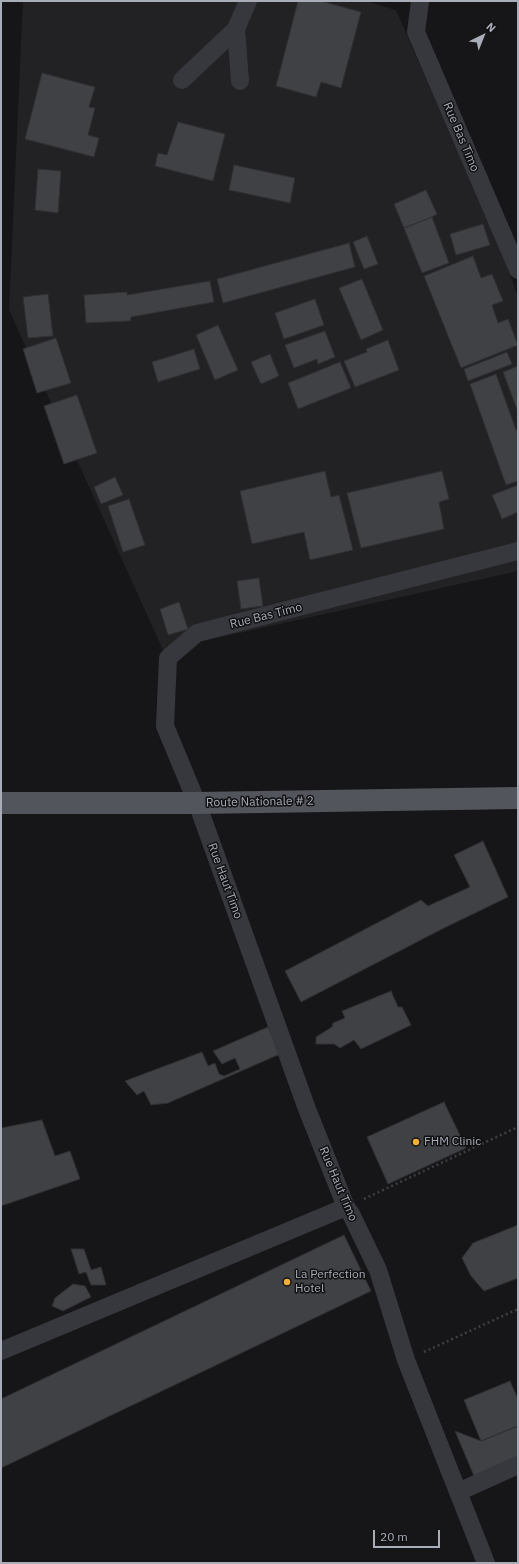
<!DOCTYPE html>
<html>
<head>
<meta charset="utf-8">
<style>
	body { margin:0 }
	#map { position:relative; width:519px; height:1564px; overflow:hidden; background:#161618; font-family:"IBM Plex Sans",sans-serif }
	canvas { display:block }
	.frame { position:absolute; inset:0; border:2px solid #a8adb8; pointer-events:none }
	.north { position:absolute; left:463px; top:16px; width:40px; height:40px; -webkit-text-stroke:3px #111113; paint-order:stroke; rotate:43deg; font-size:11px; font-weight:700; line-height:16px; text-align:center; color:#a8adb8 }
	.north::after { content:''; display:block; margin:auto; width:14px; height:18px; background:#a8adb8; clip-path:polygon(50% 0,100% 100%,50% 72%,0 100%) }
	.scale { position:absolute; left:373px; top:1530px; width:67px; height:18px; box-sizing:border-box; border:2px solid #a8adb8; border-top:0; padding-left:5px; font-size:12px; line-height:14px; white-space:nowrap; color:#a8adb8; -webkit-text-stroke:3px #111113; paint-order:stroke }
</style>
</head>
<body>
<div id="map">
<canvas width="519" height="1564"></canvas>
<div class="frame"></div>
<div class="north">N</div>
<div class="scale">20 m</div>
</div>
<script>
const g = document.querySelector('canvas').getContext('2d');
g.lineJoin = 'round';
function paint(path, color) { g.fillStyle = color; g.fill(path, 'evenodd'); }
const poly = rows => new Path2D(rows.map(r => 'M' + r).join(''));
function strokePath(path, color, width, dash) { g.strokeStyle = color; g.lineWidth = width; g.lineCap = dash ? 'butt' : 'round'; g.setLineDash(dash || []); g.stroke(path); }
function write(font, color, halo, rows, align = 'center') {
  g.font = font + ' "IBM Plex Sans",sans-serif'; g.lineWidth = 3; g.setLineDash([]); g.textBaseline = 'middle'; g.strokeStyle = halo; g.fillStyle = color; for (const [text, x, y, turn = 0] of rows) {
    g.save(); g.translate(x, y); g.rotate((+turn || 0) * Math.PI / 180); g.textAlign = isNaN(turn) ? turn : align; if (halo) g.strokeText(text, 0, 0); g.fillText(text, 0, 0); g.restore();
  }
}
const built = poly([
	[23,1,366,1,396,10,502,253,518,297,518,571,163,650,9,310]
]);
const building = poly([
	[298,1,321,1,361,12,341,88,321,82,316,97,276,86,298,1],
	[42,73,95,87,89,107,95,108,88,135,99,138,94,157,25,139,42,73],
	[178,122,225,134,213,181,155,166,158,153,167,155,178,122],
	[234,165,295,178,290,203,229,190,234,165],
	[38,169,61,171,58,213,35,210,38,169],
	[426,190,437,214,432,217,404,228,394,204,426,190],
	[432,217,449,263,422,273,404,228,432,217],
	[483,224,490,245,456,255,450,234,483,224],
	[367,236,378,264,364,269,353,242,367,236],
	[349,243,355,267,223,303,217,279,349,243],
	[473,256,481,278,492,274,503,301,492,305,498,323,508,319,518,345,461,368,424,276,473,256],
	[362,279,383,330,361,340,339,288,362,279],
	[210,281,214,302,131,317,130,321,86,323,84,295,127,292,127,295,210,281],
	[48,294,53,336,28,338,23,297,48,294],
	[315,299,324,325,284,339,275,313,315,299],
	[218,325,238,370,215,380,196,335,218,325],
	[325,331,335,357,318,364,317,359,294,368,285,345,325,331],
	[56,338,71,383,37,393,23,349,56,338],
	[388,340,399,370,355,387,344,361,367,352,366,349,388,340],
	[194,349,200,369,158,382,152,362,194,349],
	[507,352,512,364,468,381,464,369,507,352],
	[270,354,279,376,261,384,251,362,270,354],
	[340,362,351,388,298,409,288,383,340,362],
	[518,366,518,412,503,372,518,366],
	[496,374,516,430,518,429,518,481,506,485,470,384,496,374],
	[77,395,97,453,64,464,44,406,77,395],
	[325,471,331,497,339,495,353,550,310,560,304,532,252,544,240,491,325,471],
	[442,471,449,499,439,502,444,529,361,548,347,493,442,471],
	[115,477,123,495,101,504,94,487,115,477],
	[518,485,518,512,502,519,492,495,518,485],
	[129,499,145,545,123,552,108,506,129,499],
	[259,578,263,606,241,609,237,581,259,578],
	[179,602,188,629,168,635,160,609,179,602],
	[483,841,508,897,442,929,301,1002,285,971,421,900,428,906,470,887,454,855,483,841],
	[391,991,398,1007,402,1007,411,1025,361,1049,354,1040,340,1048,334,1044,316,1044,316,1037,332,1027,333,1023,345,1018,342,1011,391,991],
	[268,1027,280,1054,168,1103,151,1105,144,1091,137,1095,125,1081,202,1052,208,1066,215,1063,219,1074,224,1076,240,1069,235,1058,222,1064,213,1051,268,1027],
	[444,1102,466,1148,388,1184,367,1137,444,1102],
	[42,1120,55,1156,70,1151,80,1179,1,1206,1,1128,42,1120],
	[518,1225,518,1278,484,1291,471,1276,462,1258,473,1243,518,1225],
	[344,1235,371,1291,1,1468,1,1399,344,1235],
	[71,1249,84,1249,91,1270,101,1267,106,1285,91,1285,86,1272,79,1274,71,1249],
	[73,1284,85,1286,91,1297,63,1311,52,1306,55,1298,73,1284],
	[510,1381,518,1399,518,1426,481,1441,464,1400,510,1381],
	[518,1426,518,1459,474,1476,455,1431,481,1441,518,1426]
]);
const path = poly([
	[364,1199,518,1127],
	[424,1352,518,1309]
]);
const street = poly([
	[420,1,416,32,518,270],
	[236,29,240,81],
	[182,80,236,29,248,1],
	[1,1351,346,1207],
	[458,1492,518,1465],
	[486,1563,406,1360,378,1270,351,1214,346,1207,307,1109,197,803,165,726,168,658,197,633,518,551]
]);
const primary = poly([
	[1,803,197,803,518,798]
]);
const markers = [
	[416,1142,4,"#f2b134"],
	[287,1282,4,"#f2b134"]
];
const streetNames = [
	["Rue Bas Timo",461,137,67],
	["Rue Bas Timo",266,616,-14],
	["Route Nationale # 2",260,802,-1],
	["Rue Haut Timo",225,881,70],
	["Rue Haut Timo",338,1184,67]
];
const poiNames = [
	["FHM Clinic",424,1142],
	["La Perfection",295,1275],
	["Hotel",295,1289]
];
paint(built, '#222225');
paint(building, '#404145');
strokePath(building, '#303034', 1);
strokePath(path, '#3d3f44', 2.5, [2, 3]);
strokePath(street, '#37383d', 18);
strokePath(primary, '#53555c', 22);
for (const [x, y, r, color] of markers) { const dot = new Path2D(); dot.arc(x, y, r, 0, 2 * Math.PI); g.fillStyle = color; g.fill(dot); strokePath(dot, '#111113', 1.5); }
write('12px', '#a8adb8', '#111113', streetNames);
write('12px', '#a8adb8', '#111113', poiNames, 'left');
</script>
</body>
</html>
